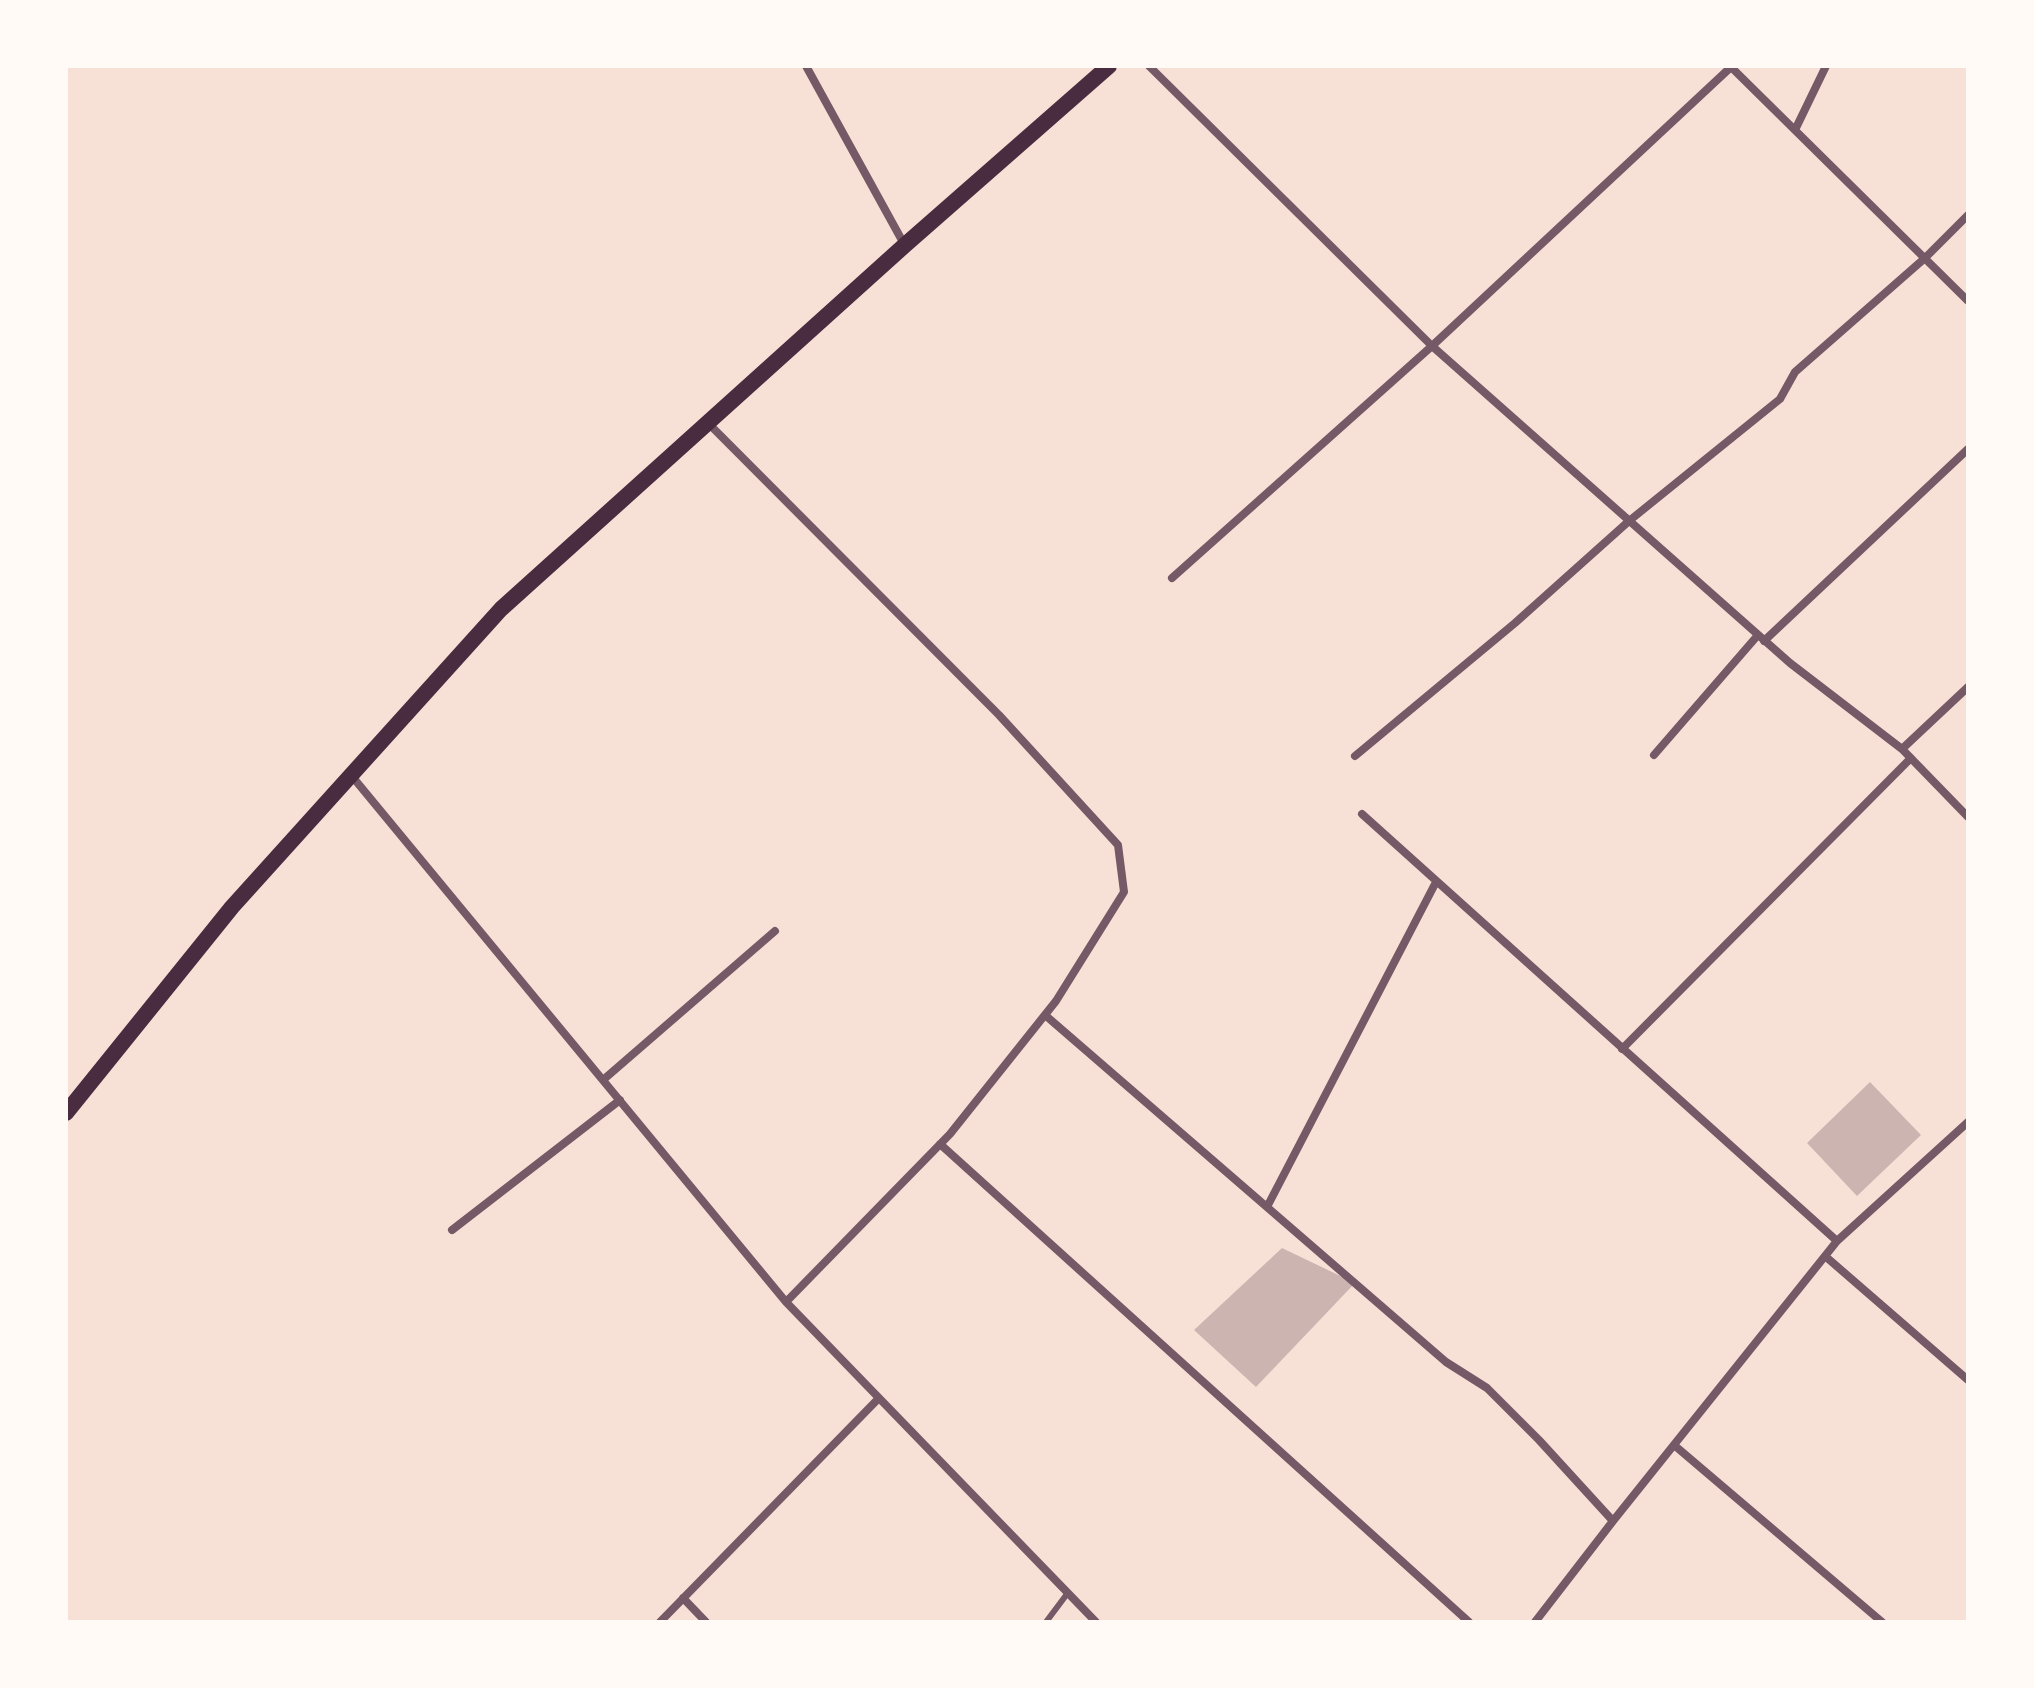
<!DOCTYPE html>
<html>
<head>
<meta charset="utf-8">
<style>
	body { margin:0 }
	#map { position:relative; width:2034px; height:1688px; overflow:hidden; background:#f7e1d7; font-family:Cabin,sans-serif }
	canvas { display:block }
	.frame { position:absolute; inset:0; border:68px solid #fffaf5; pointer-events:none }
</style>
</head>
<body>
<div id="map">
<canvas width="2034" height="1688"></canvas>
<div class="frame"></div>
</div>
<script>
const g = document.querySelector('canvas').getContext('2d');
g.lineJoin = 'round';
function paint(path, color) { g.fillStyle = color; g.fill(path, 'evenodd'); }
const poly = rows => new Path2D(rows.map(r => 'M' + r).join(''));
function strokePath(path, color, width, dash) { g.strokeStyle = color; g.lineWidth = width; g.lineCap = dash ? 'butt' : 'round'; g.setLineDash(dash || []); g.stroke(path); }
const building = poly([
	[1870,1082,1921,1135,1857,1196,1807,1143],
	[1282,1248,1355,1283,1256,1387,1194,1330]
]);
const service = poly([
	[1046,1622,1067,1594]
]);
const minor = poly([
	[806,66,904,244],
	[1149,66,1432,346,1790,663,1902,749,1968,817],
	[1730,66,1968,301],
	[1795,130,1826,66],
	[1172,578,1432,346,1731,67],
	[1764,641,1968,449],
	[1902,749,1968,687],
	[1654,755,1758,635],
	[1355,756,1515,623,1629,521,1780,399,1795,372,1925,258,1968,215],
	[351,775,786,1302,950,1134,1056,1001,1124,892,1118,845,999,715,708,423],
	[1362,814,1837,1241],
	[1045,1015,1446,1362,1487,1388,1539,1440,1613,1521,1837,1241,1968,1122],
	[1622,1049,1911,758],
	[603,1080,775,931],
	[940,1144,1469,1622],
	[1267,1207,1436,882],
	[452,1230,620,1100],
	[1825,1256,1968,1380],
	[786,1302,1096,1622],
	[1674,1445,1882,1622],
	[683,1598,706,1622],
	[660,1622,879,1398],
	[1535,1622,1613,1521]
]);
const secondary = poly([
	[66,1113,232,907,501,609,905,245,1109,66]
]);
paint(building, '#ccb4b1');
strokePath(service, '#755966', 6);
strokePath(minor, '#755966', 8);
strokePath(secondary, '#4a2c40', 16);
</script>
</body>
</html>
